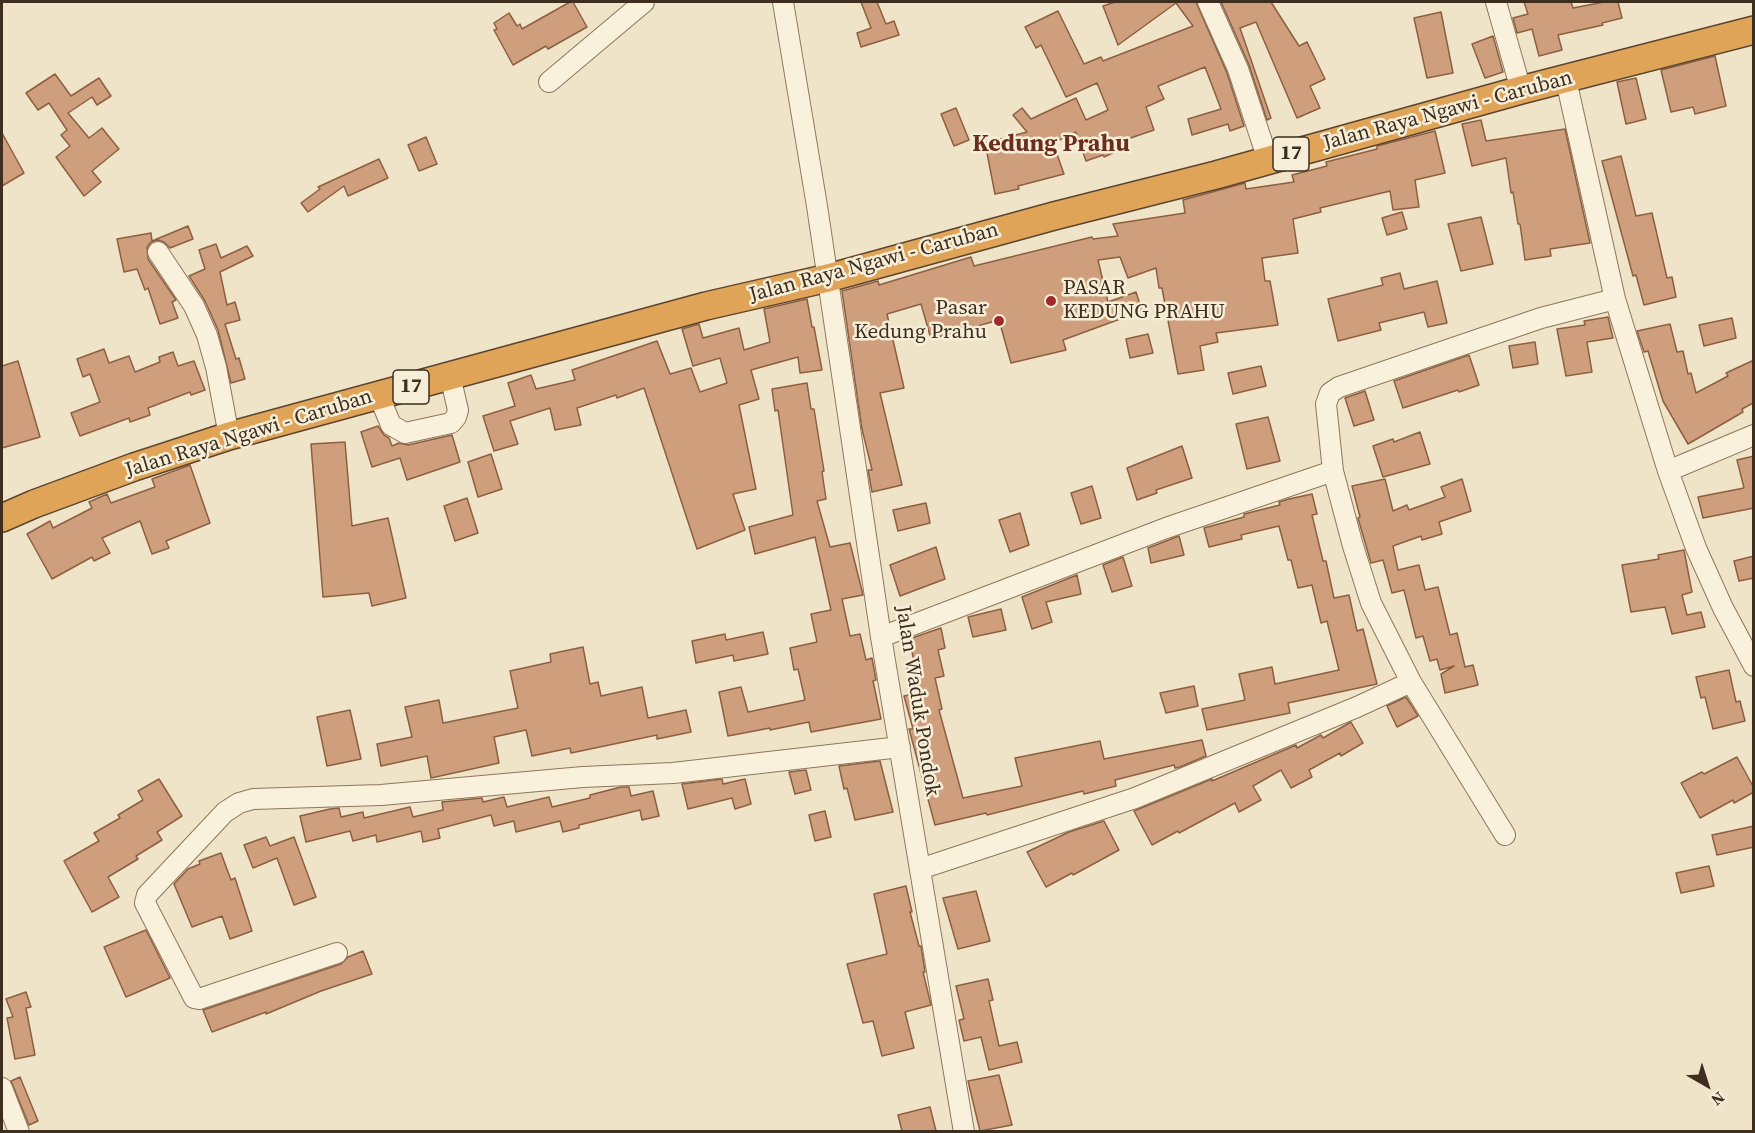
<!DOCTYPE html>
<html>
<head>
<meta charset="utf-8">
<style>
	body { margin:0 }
	#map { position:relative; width:1755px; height:1133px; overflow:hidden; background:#f0e4c8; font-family:"Source Serif 4",serif }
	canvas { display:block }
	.frame { position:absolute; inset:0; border:3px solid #3d2e20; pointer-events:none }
	.north { position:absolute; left:1677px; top:1055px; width:60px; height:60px; -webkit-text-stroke:4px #f7eed8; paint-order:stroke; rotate:141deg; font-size:16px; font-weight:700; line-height:24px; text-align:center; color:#3d2e20 }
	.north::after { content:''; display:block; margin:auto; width:21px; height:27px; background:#3d2e20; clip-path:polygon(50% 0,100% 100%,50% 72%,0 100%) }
</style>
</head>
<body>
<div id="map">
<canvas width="1755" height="1133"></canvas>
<div class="frame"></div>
<div class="north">N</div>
</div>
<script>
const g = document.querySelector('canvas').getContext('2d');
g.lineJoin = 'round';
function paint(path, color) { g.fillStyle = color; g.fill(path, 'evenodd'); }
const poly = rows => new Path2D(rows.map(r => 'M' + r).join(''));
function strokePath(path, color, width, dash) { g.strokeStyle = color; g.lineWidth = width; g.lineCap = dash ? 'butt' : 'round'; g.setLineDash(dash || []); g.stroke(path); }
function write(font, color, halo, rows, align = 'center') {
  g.font = font + ' "Source Serif 4",serif'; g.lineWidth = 5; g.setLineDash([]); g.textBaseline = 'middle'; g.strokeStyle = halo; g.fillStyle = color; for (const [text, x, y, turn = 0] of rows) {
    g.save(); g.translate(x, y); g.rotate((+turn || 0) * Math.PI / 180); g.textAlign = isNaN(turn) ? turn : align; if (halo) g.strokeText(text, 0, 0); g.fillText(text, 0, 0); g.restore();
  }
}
const building = poly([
	[570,2,573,2,587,27,548,49,546,46,513,65,494,30,497,29,494,23,509,13,517,26,520,24,522,29,570,2],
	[861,2,877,2,886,24,894,21,899,35,861,47,857,33,871,28,861,2],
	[1115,2,1196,2,1227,73,1244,126,1230,131,1228,124,1192,135,1188,119,1221,109,1205,67,1158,86,1164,99,1146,107,1154,130,1113,144,1117,151,1104,157,1103,155,1086,161,1076,132,1053,143,1064,174,1018,186,1019,189,995,194,985,143,1027,132,1013,115,1022,108,1031,119,1076,98,1086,120,1108,110,1097,83,1066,97,1041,45,1036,48,1025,27,1058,11,1084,64,1101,57,1103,61,1193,26,1176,3,1118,45,1103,6,1115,2],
	[1221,2,1271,2,1299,46,1307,42,1325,79,1310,86,1320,108,1297,118,1256,22,1240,28,1271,118,1267,120,1249,65,1221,2],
	[1524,2,1571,2,1573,8,1604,2,1618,2,1622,18,1602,23,1603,25,1558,35,1562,50,1539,56,1532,29,1517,33,1513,18,1528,14,1524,2],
	[1441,12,1453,73,1427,78,1414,18,1441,12],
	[1493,36,1503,72,1485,78,1472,44,1493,36],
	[1715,56,1726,106,1695,114,1693,107,1671,112,1661,70,1715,56],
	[55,74,71,96,99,78,111,96,97,105,92,97,68,113,89,138,102,128,119,149,92,171,101,182,84,196,56,157,70,146,61,135,67,130,49,103,38,110,26,93,55,74],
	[1636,78,1646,119,1626,124,1617,82,1636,78],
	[956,108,969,140,954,146,941,114,956,108],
	[1481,120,1486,141,1565,129,1590,243,1550,249,1551,256,1525,260,1520,224,1518,224,1513,192,1511,193,1506,158,1472,166,1462,124,1481,120],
	[1435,131,1445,173,1415,180,1419,207,1393,210,1390,191,1320,208,1321,212,1293,219,1298,253,1262,258,1265,281,1270,281,1278,325,1216,333,1218,342,1200,346,1204,370,1178,374,1162,288,1159,288,1156,268,1128,278,1120,257,1098,260,1108,302,1136,292,1142,311,1063,340,1066,350,1011,363,999,320,931,339,921,304,887,314,904,388,880,393,902,485,872,492,868,470,872,470,862,429,842,291,878,281,879,285,971,257,974,266,1092,237,1093,239,1118,236,1113,224,1185,213,1183,200,1245,183,1246,189,1294,182,1292,175,1327,166,1326,162,1377,149,1377,146,1435,131],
	[2,133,24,173,2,186,2,133],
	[426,137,437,164,419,171,408,145,426,137],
	[1621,156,1636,216,1652,213,1667,278,1672,277,1676,297,1644,305,1636,275,1633,276,1602,161,1621,156],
	[379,159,388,178,348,196,344,186,308,212,301,203,320,189,318,187,379,159],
	[1402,212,1407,229,1387,235,1382,218,1402,212],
	[1481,217,1493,264,1461,271,1448,224,1481,217],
	[188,226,193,239,170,248,164,242,158,240,151,242,147,247,148,259,176,300,172,302,178,318,160,324,148,288,145,290,137,269,124,272,117,239,151,233,152,241,188,226],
	[216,244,221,258,247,246,253,256,220,272,227,305,235,302,240,320,225,324,236,359,239,358,245,379,231,383,218,330,205,301,189,276,205,269,199,250,216,244],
	[1400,273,1404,289,1437,281,1447,323,1428,327,1424,312,1379,323,1381,330,1338,341,1328,299,1383,285,1381,278,1400,273],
	[807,299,812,327,814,327,822,370,800,373,798,357,751,370,759,399,739,405,756,489,733,494,745,530,697,549,644,388,617,398,616,395,577,408,581,425,555,430,550,408,510,421,518,444,494,451,483,416,515,406,508,383,531,375,536,389,575,380,572,370,657,341,670,374,691,368,700,392,727,383,720,358,693,366,682,329,699,324,703,338,739,328,744,350,770,342,764,309,807,299],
	[1608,317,1613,338,1587,342,1592,372,1566,376,1557,329,1585,325,1584,321,1608,317],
	[1732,318,1736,338,1704,346,1699,325,1732,318],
	[1670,324,1677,352,1683,351,1688,374,1691,373,1696,393,1728,376,1726,373,1754,360,1753,403,1742,409,1743,412,1688,444,1663,401,1648,351,1644,352,1637,331,1670,324],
	[1148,334,1153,353,1130,358,1126,339,1148,334],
	[1535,342,1538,364,1513,368,1509,346,1535,342],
	[104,349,109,363,129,356,135,372,160,362,159,357,173,352,178,366,194,361,205,390,191,395,190,392,148,408,150,415,130,422,129,418,80,436,71,413,100,402,90,374,83,377,77,359,104,349],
	[1469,355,1479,385,1459,392,1458,390,1403,408,1394,381,1469,355],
	[18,361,40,437,2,448,2,366,18,361],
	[1261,366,1266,386,1233,394,1228,373,1261,366],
	[807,383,811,409,814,409,824,471,822,472,826,499,817,501,830,547,850,543,863,595,842,599,850,636,860,634,866,660,872,658,876,680,873,681,881,719,811,732,809,722,770,730,770,728,728,736,719,692,741,687,748,712,805,700,798,669,794,670,790,648,817,642,811,614,831,610,815,537,755,554,749,527,793,515,778,410,775,411,772,389,807,383],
	[1365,391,1374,420,1354,426,1345,398,1365,391],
	[1268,417,1280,461,1247,469,1236,424,1268,417],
	[378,426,384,435,389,438,392,446,399,443,408,445,452,435,460,462,407,480,400,458,372,467,361,432,378,426],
	[1420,432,1430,464,1383,477,1373,446,1393,439,1394,442,1420,432],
	[345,442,352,526,388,518,406,598,372,606,369,593,323,597,311,444,345,442],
	[1182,446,1192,478,1156,490,1157,493,1137,500,1127,468,1182,446],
	[491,454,502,489,478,497,468,462,491,454],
	[1754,456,1754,508,1703,518,1698,497,1744,488,1737,460,1754,456],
	[190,465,210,523,166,541,169,548,152,554,140,521,102,538,110,553,94,561,92,557,52,579,27,534,50,521,53,528,92,508,89,502,107,494,111,503,155,487,152,479,190,465],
	[1385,479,1393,511,1407,505,1409,510,1445,497,1441,487,1462,479,1471,511,1439,522,1442,534,1422,540,1421,536,1393,546,1398,570,1419,565,1425,590,1438,587,1450,635,1457,633,1465,667,1473,665,1478,685,1445,693,1441,674,1454,666,1440,670,1437,659,1430,661,1423,636,1416,638,1404,590,1392,593,1383,560,1371,563,1358,518,1360,517,1352,486,1385,479],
	[1092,486,1101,518,1081,524,1071,493,1092,486],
	[1312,494,1317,514,1312,515,1323,561,1326,561,1334,598,1349,595,1357,631,1363,629,1377,684,1288,703,1290,713,1207,730,1202,709,1245,700,1239,674,1272,667,1275,684,1339,670,1327,621,1321,623,1312,585,1298,588,1291,560,1288,560,1279,526,1241,535,1242,539,1209,547,1204,528,1244,517,1244,514,1280,505,1279,502,1289,499,1312,494],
	[467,498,478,533,455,541,444,506,467,498],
	[926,503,930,523,898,531,893,510,926,503],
	[1020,513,1029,545,1010,552,999,520,1020,513],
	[1179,536,1184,555,1151,563,1148,548,1179,536],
	[936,547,945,579,900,596,890,565,936,547],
	[1684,550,1692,592,1682,595,1687,615,1701,612,1705,627,1672,634,1665,607,1631,612,1622,565,1659,559,1658,555,1684,550],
	[1754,556,1754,578,1739,581,1734,561,1754,556],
	[1123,557,1132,586,1112,592,1103,565,1123,557],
	[1077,575,1081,594,1046,602,1052,622,1032,629,1022,597,1077,575],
	[1001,609,1006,630,973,637,968,617,1001,609],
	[941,628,945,648,938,650,944,676,935,678,942,709,939,710,963,798,1022,786,1015,758,1100,741,1104,759,1202,740,1206,756,1180,767,1175,768,1174,765,1115,780,1116,786,1084,794,1083,791,987,815,986,813,935,825,909,729,913,729,904,696,914,694,906,663,914,661,909,639,941,628],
	[763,632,768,654,734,661,733,655,696,663,692,641,725,634,726,640,763,632],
	[583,647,590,684,598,682,601,696,642,687,648,718,686,710,691,732,657,739,657,735,571,753,570,748,532,756,526,730,494,737,499,763,431,778,427,756,381,766,377,744,412,737,405,707,439,700,443,723,518,708,510,671,551,662,550,654,583,647],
	[1729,670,1736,702,1740,701,1745,721,1713,729,1705,697,1701,698,1696,677,1729,670],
	[1194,686,1198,706,1166,713,1160,693,1194,686],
	[1406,697,1418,716,1397,727,1387,706,1406,697],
	[350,710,361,759,327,766,317,717,350,710],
	[1351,722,1363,743,1341,756,1340,753,1309,770,1312,777,1291,788,1281,770,1253,786,1261,800,1239,812,1235,803,1179,833,1178,831,1152,845,1134,811,1212,779,1212,781,1296,745,1297,748,1321,735,1323,738,1351,722],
	[1737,757,1754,788,1754,792,1734,803,1733,800,1700,818,1681,783,1702,772,1704,774,1737,757],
	[880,761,893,812,855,820,847,788,844,789,839,766,880,761],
	[806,770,811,790,795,794,789,772,806,770],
	[159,779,182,816,157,832,162,840,136,856,138,859,108,877,119,897,92,912,64,861,99,841,94,833,120,818,118,815,143,800,138,791,159,779],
	[722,779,723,784,745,779,751,804,735,809,732,798,688,809,682,784,722,779],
	[621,787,629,787,631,796,653,791,659,816,642,820,640,810,579,825,579,828,563,832,560,821,516,832,514,821,494,826,491,815,438,829,440,838,423,842,421,831,377,842,376,835,353,841,350,831,306,842,300,816,330,809,339,808,341,817,363,812,364,818,410,807,413,817,443,810,442,802,482,798,483,802,504,797,507,807,549,797,552,807,590,798,590,795,621,787],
	[825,811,831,837,815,841,809,815,825,811],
	[1104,821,1119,850,1073,875,1072,873,1046,887,1027,852,1069,832,1104,821],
	[1754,826,1754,847,1717,855,1712,835,1754,826],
	[266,837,270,846,294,837,316,897,294,905,277,858,253,868,244,845,266,837],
	[221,853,231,880,235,878,252,931,230,939,222,916,192,927,174,884,188,869,200,864,199,861,221,853],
	[1709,866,1714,886,1681,893,1676,873,1709,866],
	[906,886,912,912,910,912,919,946,921,946,925,972,923,972,931,1005,905,1012,914,1048,882,1056,873,1021,863,1023,847,964,887,954,874,894,906,886],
	[976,891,990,941,958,949,943,898,976,891],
	[146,930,170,978,126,997,104,947,146,930],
	[363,951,372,974,321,991,266,1014,266,1012,212,1032,203,1010,341,964,348,957,363,951],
	[988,979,993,1000,989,1001,999,1046,1017,1042,1022,1062,989,1070,981,1037,964,1041,959,1020,964,1019,956,986,988,979],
	[26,992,31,1007,26,1008,35,1055,15,1059,7,1018,13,1017,6,999,26,992],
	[999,1075,1012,1125,980,1131,968,1081,999,1075],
	[20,1077,38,1121,29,1125,11,1081,20,1077],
	[930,1107,936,1131,902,1131,898,1115,930,1107]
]);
const minor = poly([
	[783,2,817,206,881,637,964,1132],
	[1208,2,1238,69,1268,160],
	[1496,2,1521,90],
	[1566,80,1615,299,1668,471,1696,548,1723,608,1754,666],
	[549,82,644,2],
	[158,252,194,306,207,335,216,367,229,436],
	[379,396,391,425,405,433,451,423,456,417,458,410,450,376],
	[1668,471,1754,435],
	[881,637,1166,528,1333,471],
	[1505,835,1411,682,1371,603,1353,546,1333,471,1326,404,1330,393,1339,387,1541,318,1615,299],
	[920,869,1135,798,1357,707,1411,682],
	[337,953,199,999,194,998,145,903,147,895,225,812,239,803,253,799,381,795,583,777,673,773,900,747],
	[2,1088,19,1132]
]);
const highway = poly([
	[2,518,34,504,134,467,229,436,706,306,828,278,1054,216,1216,175,1521,90,1754,30]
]);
const markers = [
	[1051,301,6,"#9e2a2b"],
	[999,321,6,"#9e2a2b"]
];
const shields = [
	[1291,154,36],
	[411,387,36]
];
const shieldNames = [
	["17",1291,154],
	["17",411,387]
];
const streetNames = [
	["Jalan Raya Ngawi - Caruban",1448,111,-15],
	["Jalan Raya Ngawi - Caruban",874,263,-15],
	["Jalan Raya Ngawi - Caruban",249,434,-17],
	["Jalan Waduk Pondok",917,701,81]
];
const poiNames = [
	["PASAR",1063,289],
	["KEDUNG PRAHU",1063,313],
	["Pasar",987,309,"right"],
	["Kedung Prahu",987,333,"right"]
];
const quarterNames = [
	["Kedung Prahu",1051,145]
];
paint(building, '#cf9f7d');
strokePath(building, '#8d5f41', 1.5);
strokePath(minor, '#8d765c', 22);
strokePath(highway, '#5b4430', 30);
strokePath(minor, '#faf1dc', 20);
strokePath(highway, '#e0a458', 27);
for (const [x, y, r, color] of markers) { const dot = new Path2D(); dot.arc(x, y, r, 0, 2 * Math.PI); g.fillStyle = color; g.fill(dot); strokePath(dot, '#f7eed8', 2); }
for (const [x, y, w] of shields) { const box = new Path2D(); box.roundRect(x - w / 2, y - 17, w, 34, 4.5); g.fillStyle = '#f7eed8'; g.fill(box); strokePath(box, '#3d2e20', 1.5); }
write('bold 20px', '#3d2e20', null, shieldNames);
write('21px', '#3d2e20', '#f7eed8', streetNames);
write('21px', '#3d2e20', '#f7eed8', poiNames, 'left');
write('bold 24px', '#6b2e1e', '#f7eed8', quarterNames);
</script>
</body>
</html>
